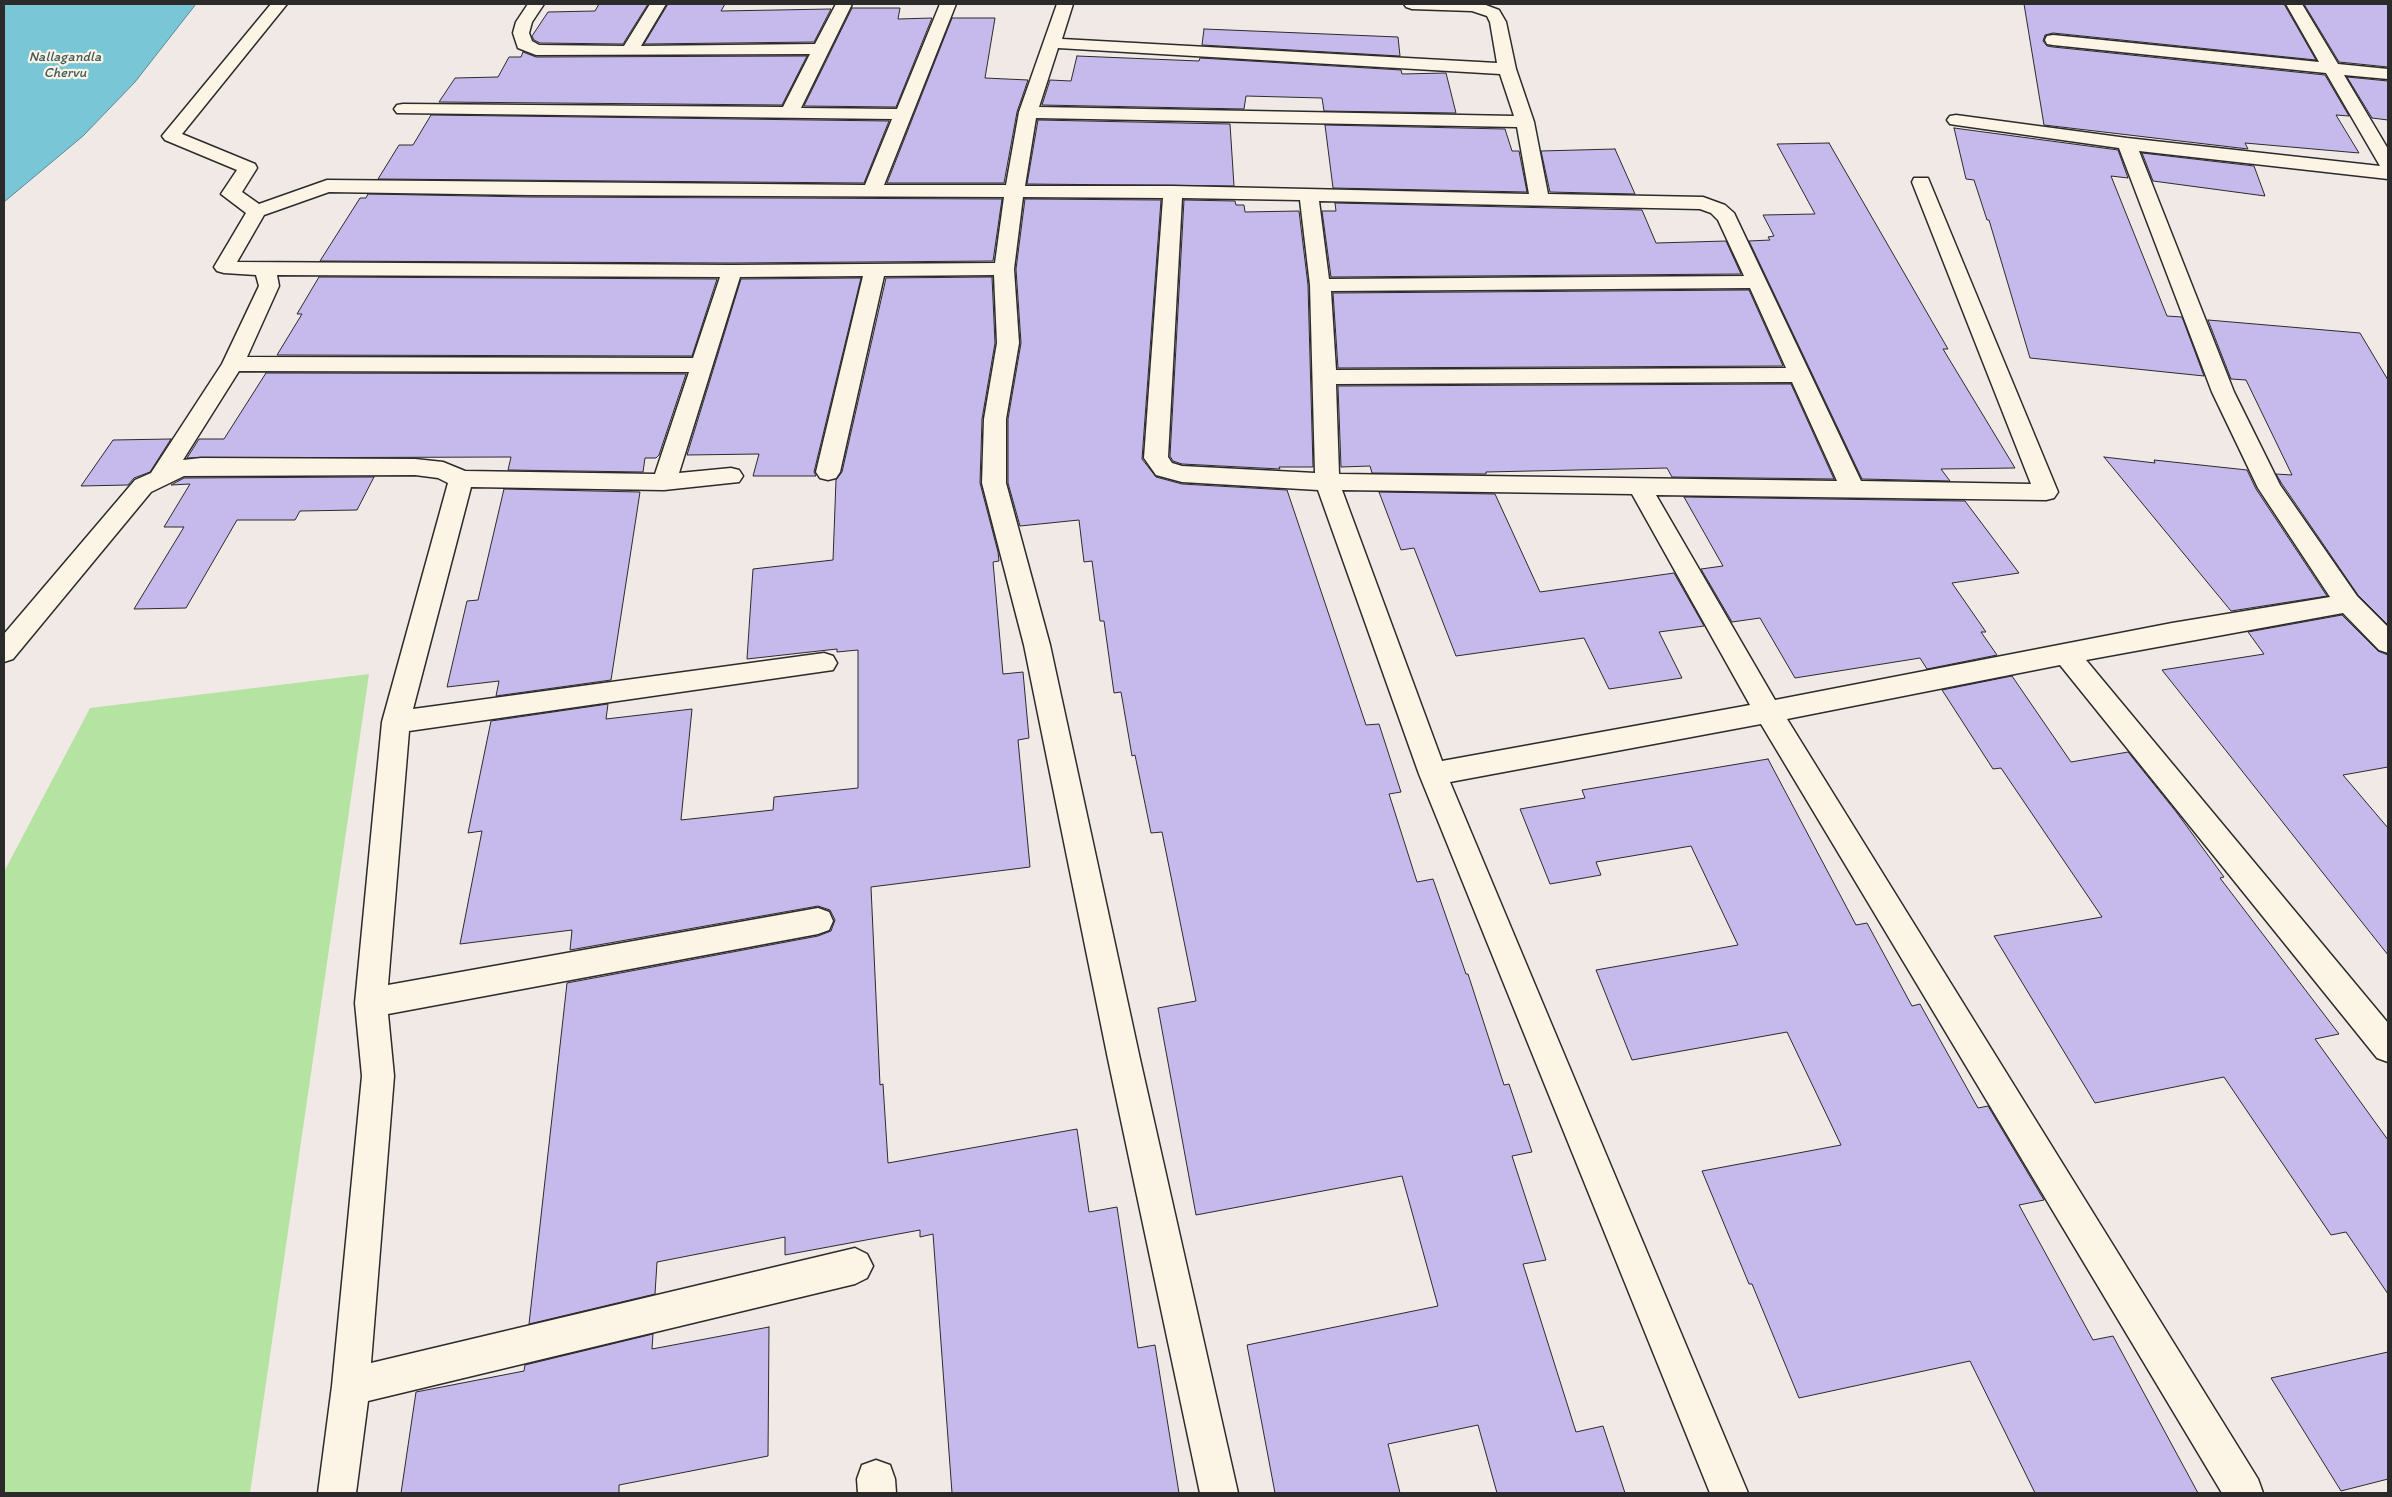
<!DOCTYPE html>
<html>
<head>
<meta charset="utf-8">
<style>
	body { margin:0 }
	#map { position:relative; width:2392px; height:1497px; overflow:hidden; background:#f1e9e6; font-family:Itim,sans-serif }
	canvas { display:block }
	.frame { position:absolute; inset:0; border:5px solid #2b2b2b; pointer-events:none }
</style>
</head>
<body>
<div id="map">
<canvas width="2392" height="1497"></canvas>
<div class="frame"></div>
</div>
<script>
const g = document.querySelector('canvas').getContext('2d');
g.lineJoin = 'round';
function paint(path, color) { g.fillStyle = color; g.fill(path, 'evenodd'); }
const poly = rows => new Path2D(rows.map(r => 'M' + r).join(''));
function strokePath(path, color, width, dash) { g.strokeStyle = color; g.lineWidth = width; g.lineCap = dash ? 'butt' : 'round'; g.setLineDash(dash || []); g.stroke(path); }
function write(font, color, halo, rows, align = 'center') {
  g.font = font + ' Itim,sans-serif'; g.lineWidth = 4.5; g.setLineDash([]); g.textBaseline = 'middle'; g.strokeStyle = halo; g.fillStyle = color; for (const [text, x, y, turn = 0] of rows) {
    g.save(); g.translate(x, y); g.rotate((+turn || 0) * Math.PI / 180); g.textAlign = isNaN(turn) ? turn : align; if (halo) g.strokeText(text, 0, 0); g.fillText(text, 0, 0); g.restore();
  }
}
const green = poly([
	[369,674,250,1493,4,1493,4,872,90,708]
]);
const water = poly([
	[4,4,196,4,135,82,83,136,4,202,4,4]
]);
const building = poly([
	[599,4,648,4,623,44,540,43,534,40,532,36,548,12,595,11,599,4],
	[668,4,725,4,721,11,831,9,814,42,644,44,668,4],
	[2024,4,2284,4,2316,60,2053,33,2045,35,2043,41,2047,46,2053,47,2325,75,2349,116,2336,115,2359,153,2245,143,2248,149,2044,125,2024,4],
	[2304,4,2388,4,2388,67,2339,62,2304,4],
	[852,8,900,8,898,19,932,18,896,107,804,106,852,8],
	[952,18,995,18,985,78,1028,80,1017,112,1004,183,887,183,952,18],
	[1204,29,1398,37,1400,56,1202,45,1204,29],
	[523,52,536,57,807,56,782,105,439,102,455,78,498,77,509,57,521,57,523,52],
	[1077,56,1199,61,1200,58,1401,70,1402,74,1446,73,1456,113,1324,111,1322,98,1246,96,1244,109,1042,105,1050,80,1071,81,1077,56],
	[2347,77,2388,81,2388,120,2372,118,2347,77],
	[431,115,889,121,864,183,378,179,399,145,413,145,431,115],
	[1038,120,1230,124,1234,186,1027,184,1038,120],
	[1325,125,1505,129,1512,151,1519,151,1527,192,1333,188,1325,125],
	[1954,128,2118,150,2128,178,2111,176,2167,316,2182,317,2204,376,2030,358,1989,220,1987,220,1974,180,1966,179,1954,128],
	[1829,143,1948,349,1943,349,2015,468,1941,469,1950,481,1862,479,1749,241,1770,240,1768,237,1774,236,1763,215,1815,214,1777,144,1829,143],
	[1615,149,1635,194,1550,192,1541,151,1615,149],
	[2142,153,2254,166,2265,196,2153,181,2142,153],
	[368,194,529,197,1002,199,993,261,732,263,320,261,360,198,366,198,368,194],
	[1025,199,1161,200,1142,459,1156,477,1182,484,1287,490,1366,725,1379,724,1401,792,1389,794,1417,882,1433,879,1466,974,1468,974,1504,1085,1509,1084,1532,1152,1512,1156,1546,1260,1523,1264,1576,1432,1603,1426,1625,1493,1497,1493,1478,1425,1388,1444,1400,1493,1275,1493,1247,1345,1438,1306,1402,1176,1196,1215,1158,1008,1196,1001,1162,832,1151,833,1135,755,1132,756,1121,692,1114,693,1104,621,1100,621,1092,561,1084,562,1079,520,1020,526,1008,483,1008,419,1021,343,1016,269,1025,199],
	[1184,200,1235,201,1236,205,1244,205,1245,212,1299,211,1308,285,1313,467,1279,467,1280,469,1182,464,1173,461,1170,456,1184,200],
	[1335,203,1642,210,1656,243,1726,241,1741,274,1331,277,1322,211,1336,211,1335,203],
	[319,277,717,279,692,356,277,355,302,314,297,314,319,277],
	[992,277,995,343,982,419,980,483,998,552,999,561,993,562,1003,674,1023,672,1029,738,1018,740,1030,867,871,887,880,1085,883,1084,888,1163,1077,1129,1089,1212,1117,1207,1138,1348,1155,1345,1179,1493,952,1493,933,1234,920,1237,920,1230,785,1255,785,1237,657,1262,655,1294,529,1324,567,983,818,936,831,931,835,920,830,910,818,906,570,950,572,930,460,944,482,831,468,833,491,721,608,704,606,719,692,709,681,820,773,810,774,797,858,788,858,650,837,652,837,649,747,659,753,569,833,560,836,480,842,472,886,278,992,277],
	[861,278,814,472,816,476,753,476,759,454,687,455,741,279,861,278],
	[1749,290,1783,366,1338,368,1333,293,1749,290],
	[2208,320,2360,333,2388,380,2388,625,2358,595,2282,484,2276,474,2292,475,2246,380,2231,379,2208,320],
	[266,373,686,374,659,455,656,458,645,458,643,472,508,470,511,457,187,458,199,439,224,439,266,373],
	[1791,384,1834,479,1672,477,1667,468,1486,472,1486,474,1372,473,1370,466,1341,467,1338,386,1791,384],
	[171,439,150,472,134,478,128,485,81,486,113,440,171,439],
	[2104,457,2155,463,2154,460,2247,470,2256,489,2327,596,2231,611,2104,457],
	[374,477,357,510,300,511,295,520,237,520,186,608,134,609,184,527,164,527,190,484,171,485,184,478,374,477],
	[504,489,640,492,611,680,496,696,499,681,447,687,467,601,478,600,504,489],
	[1379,492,1495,494,1540,592,1674,573,1704,626,1659,632,1682,678,1609,689,1584,638,1456,656,1414,548,1401,550,1379,492],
	[1684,497,1965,501,2019,573,1952,583,1986,632,1981,632,1997,655,1927,669,1920,658,1795,678,1760,618,1732,622,1701,569,1723,566,1684,497],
	[2342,615,2378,651,2388,655,2388,767,2343,775,2388,828,2388,955,2162,670,2264,654,2248,632,2342,615],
	[2012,676,2071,762,2128,752,2177,813,2224,877,2220,878,2339,1034,2315,1039,2388,1140,2388,1294,2346,1232,2331,1235,2224,1077,2095,1103,1994,936,2102,917,2001,768,1993,769,1942,690,2012,676],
	[1768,759,1856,925,1867,923,1912,1006,1920,1004,1978,1108,1988,1106,2044,1200,2019,1205,2093,1340,2113,1336,2198,1493,2035,1493,1970,1361,1799,1398,1752,1284,1749,1284,1702,1171,1841,1145,1787,1032,1632,1060,1596,970,1738,945,1691,846,1596,862,1601,875,1550,884,1520,809,1585,798,1582,790,1768,759],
	[769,1327,768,1456,619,1485,619,1493,401,1493,416,1392,524,1371,525,1365,653,1334,652,1349,769,1327],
	[2388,1352,2388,1479,2341,1491,2271,1378,2388,1352]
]);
const minor = poly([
	[271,4,287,4,182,134,255,164,257,168,242,192,259,204,327,180,865,185,892,119,397,113,394,109,397,105,403,104,783,107,810,54,536,55,518,48,513,33,516,22,528,4,544,4,532,22,529,33,532,41,539,45,624,46,650,4,666,4,641,46,815,44,836,4,852,4,801,108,897,109,940,4,956,4,884,185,1006,185,1019,112,1057,4,1073,4,1062,39,1497,63,1490,22,1487,16,1472,11,1412,9,1406,7,1404,4,1483,4,1499,10,1506,22,1516,69,1534,122,1548,194,1703,197,1725,205,1734,213,1861,481,2031,484,1912,182,1914,178,1928,178,2058,492,2054,498,2046,500,1656,495,1775,700,2172,623,2330,597,2258,488,2212,392,2119,148,1956,125,1950,124,1947,120,1950,116,1956,115,2127,138,2380,166,2326,73,2053,45,2047,44,2045,40,2047,36,2053,35,2319,62,2286,4,2302,4,2338,64,2388,69,2388,79,2344,75,2388,149,2388,179,2139,151,2234,392,2280,485,2357,596,2388,627,2388,653,2379,650,2343,613,2086,660,2388,1023,2388,1062,2377,1058,2060,665,1787,719,2258,1479,2263,1493,2222,1493,1761,724,1450,782,1748,1493,1710,1493,1419,774,1318,490,1182,482,1156,475,1144,458,1163,198,1023,197,1014,269,1019,343,1006,419,1006,483,1050,645,1140,1059,1238,1493,1200,1493,1108,1059,1024,645,982,483,984,419,997,343,994,275,884,276,840,472,836,478,828,480,820,478,816,472,863,276,740,277,679,473,731,468,739,470,743,476,739,482,664,490,471,487,413,709,824,653,833,656,837,663,833,670,409,731,388,985,818,908,829,912,833,921,829,930,818,934,388,1014,394,1076,371,1363,855,1248,867,1254,873,1266,867,1278,855,1284,368,1401,356,1493,318,1493,332,1386,362,1076,355,1003,382,722,448,483,438,478,415,475,184,476,151,492,13,659,4,662,4,634,135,480,151,473,222,364,259,286,256,275,224,273,217,271,214,267,246,213,221,194,237,170,165,140,162,136,271,4],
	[1058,48,1500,74,1514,116,1039,107,1058,48],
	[1036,118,1517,127,1529,194,1173,186,1025,186,1036,118],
	[329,192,529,195,1004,197,995,263,732,265,237,262,264,215,329,192],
	[1182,198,1300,200,1310,285,1315,473,1182,466,1172,463,1168,457,1182,198],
	[1319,201,1700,209,1711,213,1718,220,1744,276,1329,279,1319,201],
	[277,275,720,277,693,358,247,357,279,286,277,275],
	[1750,288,1786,368,1336,370,1331,291,1750,288],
	[239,371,689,372,655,474,465,471,443,462,415,459,201,458,183,460,239,371],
	[1792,382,1837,481,1339,474,1336,384,1792,382],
	[1342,490,1632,494,1750,705,1442,761,1342,490],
	[876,1460,890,1465,895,1479,896,1493,858,1493,857,1479,862,1465,876,1460]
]);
const farWaternames = [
	["Nallagandla",65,57],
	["Chervu",65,73]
];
paint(green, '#b5e3a1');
paint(water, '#79c7d6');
strokePath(water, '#5a8992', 1);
paint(building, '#c6b9eb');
strokePath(building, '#2b2b2b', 1);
strokePath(minor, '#2b2b2b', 3);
paint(minor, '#fcf5e5');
write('italic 14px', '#425a5e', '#fcf5e5', farWaternames);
</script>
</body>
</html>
